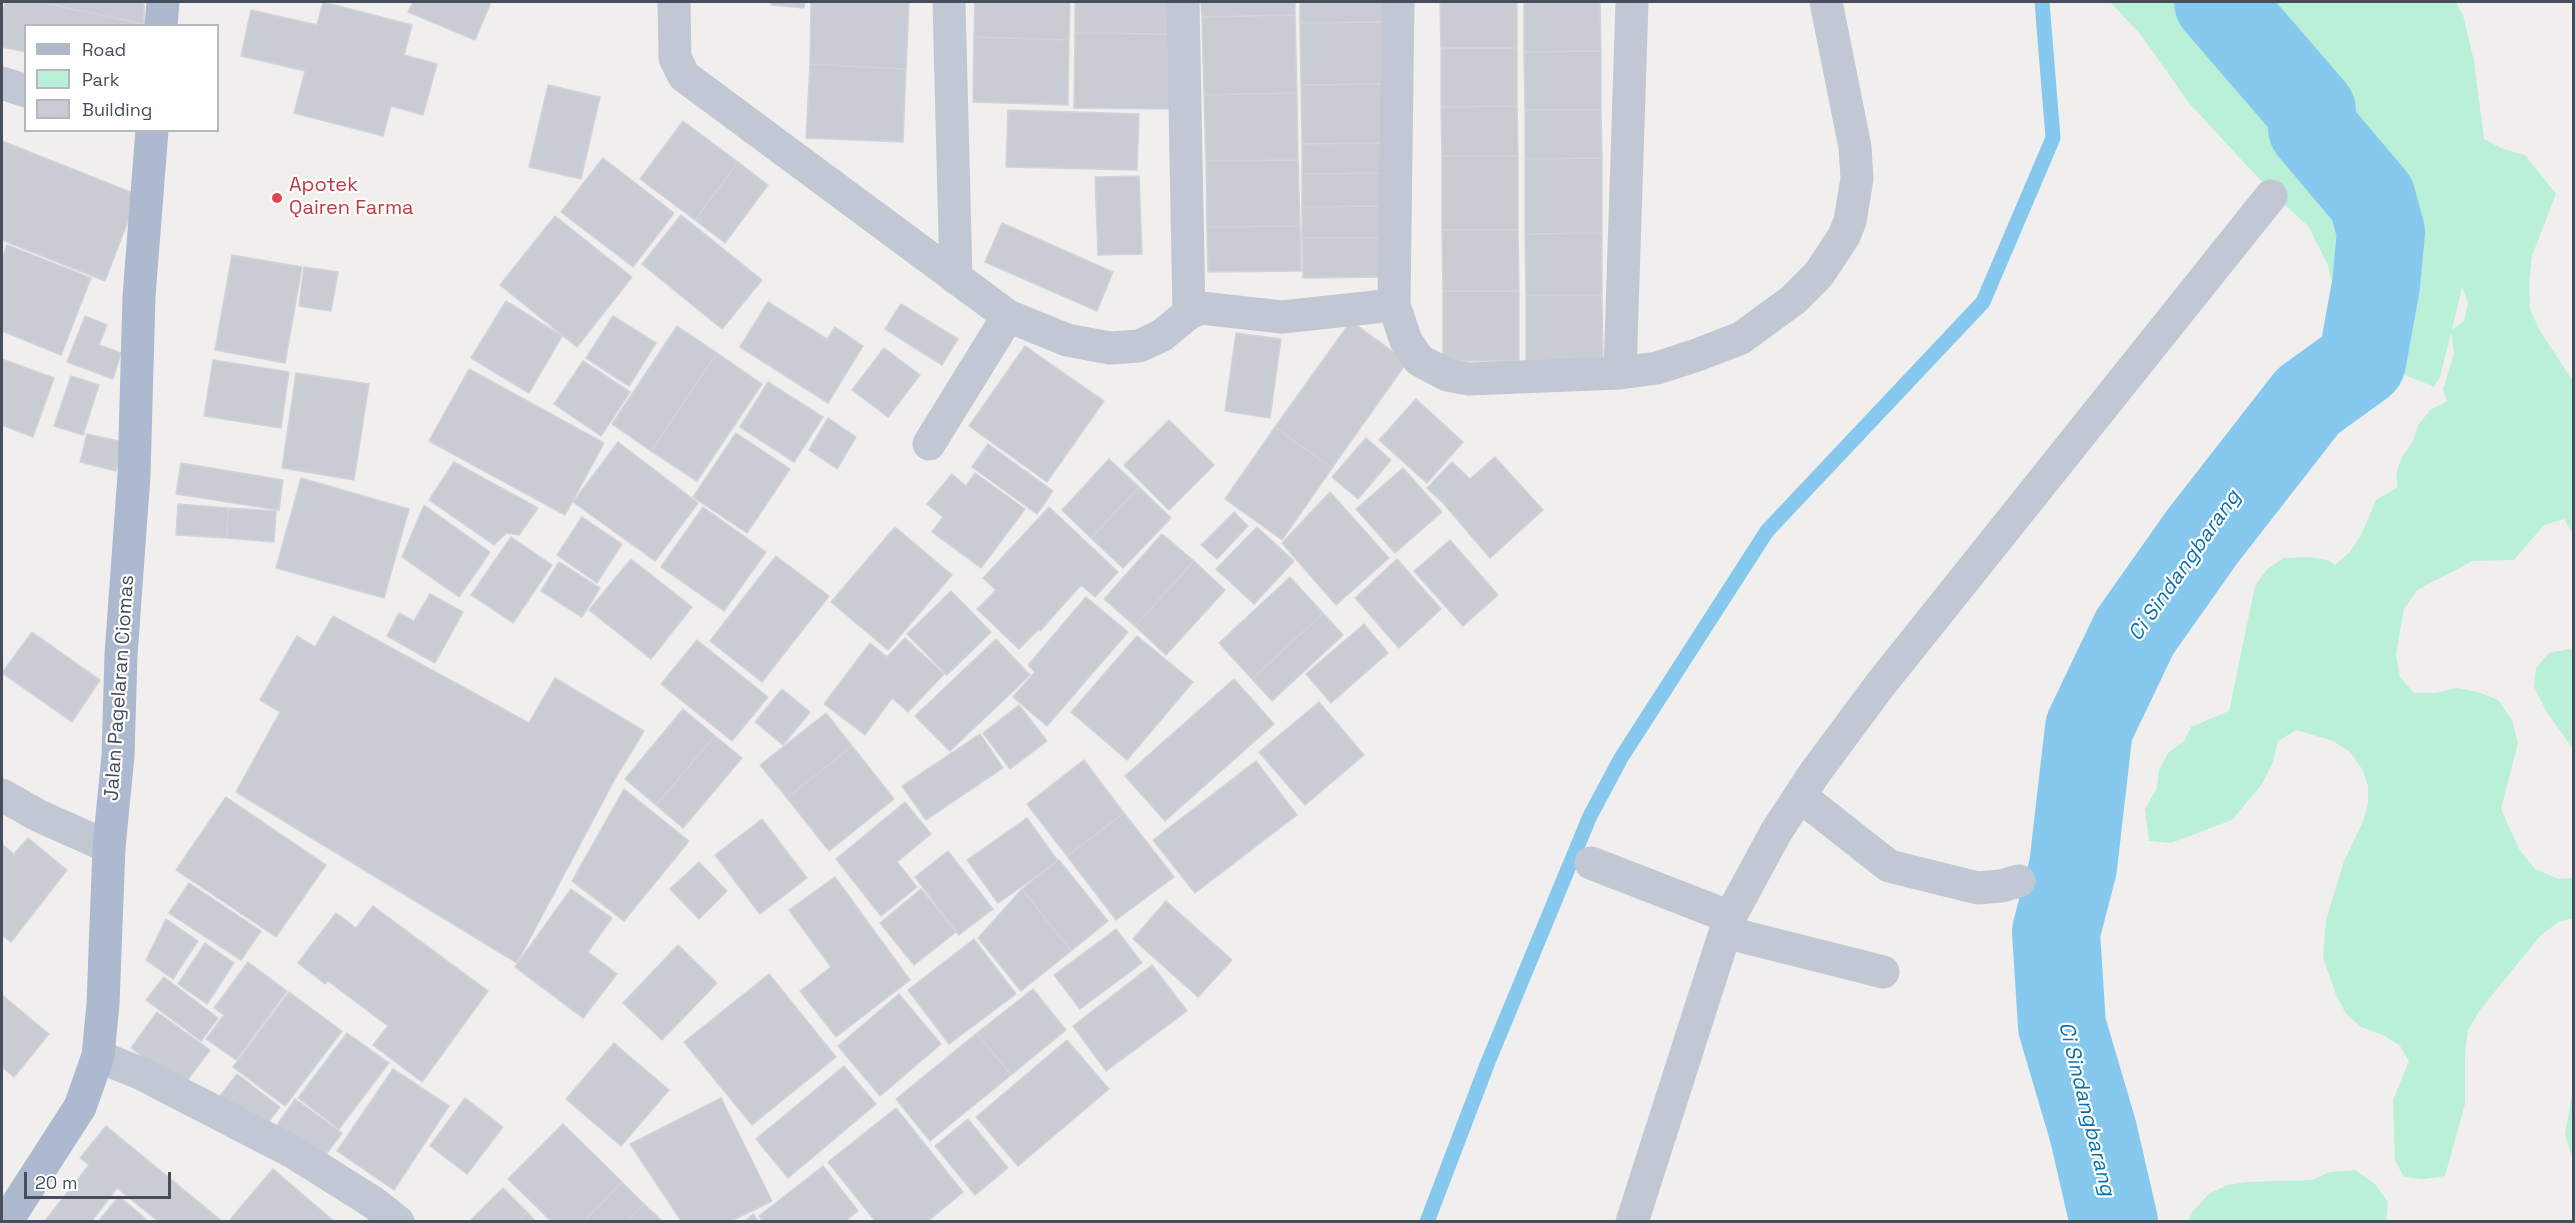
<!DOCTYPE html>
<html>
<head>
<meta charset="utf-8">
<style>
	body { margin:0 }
	#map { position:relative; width:2575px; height:1223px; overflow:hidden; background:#f1efee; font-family:"Space Grotesk",sans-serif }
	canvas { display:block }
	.frame { position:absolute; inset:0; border:3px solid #464e5c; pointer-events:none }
	.legend { position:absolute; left:24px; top:24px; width:195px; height:108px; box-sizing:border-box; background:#fff; border:2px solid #b5b8be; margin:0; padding:8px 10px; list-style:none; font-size:18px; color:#464e5c }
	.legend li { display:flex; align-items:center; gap:12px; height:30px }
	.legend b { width:30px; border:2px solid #b5b8be }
	.scale { position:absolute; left:24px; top:1172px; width:147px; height:27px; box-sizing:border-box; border:3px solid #464e5c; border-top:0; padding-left:8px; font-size:18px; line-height:21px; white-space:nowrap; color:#464e5c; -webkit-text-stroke:4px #fff; paint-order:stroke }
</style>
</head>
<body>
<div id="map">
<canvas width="2575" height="1223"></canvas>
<div class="frame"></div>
<ul class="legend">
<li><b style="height:8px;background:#adb9ce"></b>Road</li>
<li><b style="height:16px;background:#bbf0d8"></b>Park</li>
<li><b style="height:16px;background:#caccd4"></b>Building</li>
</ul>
<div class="scale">20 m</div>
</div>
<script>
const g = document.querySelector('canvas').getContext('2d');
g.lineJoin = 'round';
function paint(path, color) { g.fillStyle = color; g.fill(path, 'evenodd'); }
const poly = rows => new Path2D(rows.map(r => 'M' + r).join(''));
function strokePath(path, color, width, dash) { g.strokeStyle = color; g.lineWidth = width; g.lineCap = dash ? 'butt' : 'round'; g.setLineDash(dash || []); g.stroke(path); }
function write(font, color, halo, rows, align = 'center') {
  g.font = font + ' "Space Grotesk",sans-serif'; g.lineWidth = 4.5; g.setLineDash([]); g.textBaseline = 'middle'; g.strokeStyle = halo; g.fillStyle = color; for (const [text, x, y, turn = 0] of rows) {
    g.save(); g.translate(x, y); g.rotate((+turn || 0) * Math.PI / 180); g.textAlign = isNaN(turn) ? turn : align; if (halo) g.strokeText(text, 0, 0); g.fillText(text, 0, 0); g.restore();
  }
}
const green = poly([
	[2110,2,2456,2,2463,15,2474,61,2484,139,2503,149,2525,155,2556,194,2532,256,2529,282,2530,309,2540,331,2573,381,2573,534,2564,519,2544,525,2514,560,2473,561,2417,590,2404,609,2396,654,2400,677,2414,693,2435,693,2456,688,2478,692,2498,700,2512,720,2518,743,2501,809,2519,849,2535,869,2559,879,2573,878,2573,918,2558,922,2540,936,2480,1010,2468,1030,2465,1052,2465,1104,2445,1176,2424,1179,2404,1177,2395,1161,2393,1100,2409,1061,2400,1046,2383,1035,2361,1027,2346,1014,2336,995,2323,957,2326,920,2344,861,2362,824,2368,804,2368,786,2362,769,2350,752,2333,741,2296,730,2278,741,2273,762,2262,784,2232,820,2171,843,2149,841,2145,809,2157,788,2159,770,2168,753,2184,741,2191,727,2229,711,2255,586,2267,569,2284,558,2307,557,2328,560,2335,565,2350,552,2361,535,2376,500,2398,487,2396,474,2402,457,2412,443,2419,424,2430,410,2447,401,2443,389,2454,353,2451,333,2440,377,2434,387,2345,350,2338,304,2327,263,2308,226,2275,196,2189,103,2141,35],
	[2462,287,2468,303,2464,321,2452,330],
	[2569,649,2574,651,2573,749,2546,711,2534,687,2536,668,2549,653],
	[2573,1089,2573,1160,2565,1134],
	[2355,1170,2375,1184,2388,1202,2386,1221,2188,1221,2193,1211,2209,1194,2227,1185,2248,1182,2312,1180,2330,1172]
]);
const stream = poly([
	[1427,1222,1488,1062,1590,816,1621,758,1767,531,1983,302,2053,138,2042,2]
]);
const river = poly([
	[2114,1222,2093,1131,2062,1026,2056,932,2073,867,2089,728,2135,632,2202,537,2308,401,2362,362,2376,285,2381,232,2372,199,2312,128,2312,111,2218,2]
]);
const building = poly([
	[5,2,39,2,144,24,26,26,26,52,2,47,2,17,5,2],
	[39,2,144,2,144,24,39,2],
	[323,2,412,25,404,55,437,64,423,115,391,106,383,136,294,113,305,71,241,56,251,10,317,25,323,2],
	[413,2,491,2,475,40,408,12,413,2],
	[771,2,805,2,804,8,771,5,771,2],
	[811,2,909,2,906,69,810,64,811,2],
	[975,2,1070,2,1069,40,974,37,975,2],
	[1075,2,1172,2,1172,34,1075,33,1075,2],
	[1201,2,1295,2,1295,15,1202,17,1201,2],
	[1300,2,1382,2,1383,22,1300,23,1300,2],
	[1440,2,1517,2,1517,48,1441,48,1440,2],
	[1524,2,1600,2,1601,51,1524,52,1524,2],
	[1295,15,1297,93,1204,95,1202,17,1295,15],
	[1383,22,1383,84,1301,85,1300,23,1383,22],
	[1075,33,1172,34,1171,109,1074,108,1075,33],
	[974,37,1069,40,1068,105,973,102,974,37],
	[1441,48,1517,48,1517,106,1441,107,1441,48],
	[1601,51,1601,110,1525,110,1524,52,1601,51],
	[810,64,906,69,903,142,806,138,810,64],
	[1383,84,1384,143,1302,144,1301,85,1383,84],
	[548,85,600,97,581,179,529,167,548,85],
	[1297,93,1298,160,1206,161,1204,95,1297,93],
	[1517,106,1518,156,1442,156,1441,107,1517,106],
	[1008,110,1139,114,1137,170,1006,167,1008,110],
	[1525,110,1601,110,1602,158,1525,159,1525,110],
	[683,121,738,162,695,220,640,179,683,121],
	[2,141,138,195,105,281,2,240,2,141],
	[1384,143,1385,173,1302,174,1302,144,1384,143],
	[1442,156,1518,156,1518,230,1442,230,1442,156],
	[603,158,674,213,633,267,561,212,603,158],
	[1602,158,1602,233,1525,234,1525,159,1602,158],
	[1298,160,1300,226,1207,227,1206,161,1298,160],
	[738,162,768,185,725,243,695,220,738,162],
	[1385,173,1385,206,1302,207,1302,174,1385,173],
	[1139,176,1142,254,1098,255,1095,177,1139,176],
	[1385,206,1386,238,1302,238,1302,207,1385,206],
	[681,215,762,280,722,329,642,264,681,215],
	[555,216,632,277,577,347,500,285,555,216],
	[1002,223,1113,272,1097,311,985,262,1002,223],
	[1300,226,1301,271,1208,272,1207,227,1300,226],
	[1442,230,1518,230,1519,291,1443,291,1442,230],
	[1602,233,1602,295,1526,295,1525,234,1602,233],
	[1302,238,1386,238,1386,277,1303,278,1302,238],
	[7,245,91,278,61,355,2,331,2,258,7,245],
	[232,255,302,267,285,363,215,350,232,255],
	[304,267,338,272,331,311,299,306,304,267],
	[1443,291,1519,291,1519,361,1443,361,1443,291],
	[1526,295,1602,295,1603,362,1526,363,1526,295],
	[506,301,562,336,529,393,471,358,506,301],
	[768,302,827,339,835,327,863,346,828,403,740,347,768,302],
	[901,304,958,339,942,365,885,329,901,304],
	[85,316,107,325,99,345,121,353,113,379,67,362,85,316],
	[613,316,656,343,629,386,586,358,613,316],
	[1351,321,1407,362,1332,468,1275,427,1351,321],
	[677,326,717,353,651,451,612,424,677,326],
	[1236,333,1281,339,1270,418,1225,411,1236,333],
	[1025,346,1104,401,1047,482,969,426,1025,346],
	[884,348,920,375,888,417,852,390,884,348],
	[717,353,762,384,697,481,651,451,717,353],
	[2,359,54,378,33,437,2,425,2,359],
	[213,360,289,372,281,428,204,416,213,360],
	[583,361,630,392,601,436,554,404,583,361],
	[469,369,604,443,565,515,429,441,469,369],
	[296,373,369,384,354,480,282,468,296,373],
	[71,376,99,385,83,435,54,426,71,376],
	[768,382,823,417,794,462,740,427,768,382],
	[1416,399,1463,442,1427,483,1379,440,1416,399],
	[828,418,856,437,837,469,809,450,828,418],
	[1169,420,1214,465,1169,510,1124,465,1169,420],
	[1275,427,1332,468,1282,540,1225,499,1275,427],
	[736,433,790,469,747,533,693,497,736,433],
	[87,434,123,442,116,471,80,462,87,434],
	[1366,438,1391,460,1358,499,1332,477,1366,438],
	[618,442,698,503,655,561,573,502,618,442],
	[988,444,1053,491,1037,514,972,467,988,444],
	[1495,457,1543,510,1490,558,1443,503,1427,488,1452,462,1470,479,1495,457],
	[1109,459,1139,487,1091,538,1062,510,1109,459],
	[454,462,538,508,519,535,506,533,494,545,429,500,454,462],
	[181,463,283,480,279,510,176,494,181,463],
	[1403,468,1442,512,1395,553,1356,509,1403,468],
	[975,473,1025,509,981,568,932,532,943,517,927,504,952,474,966,486,975,473],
	[301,478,409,509,384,598,276,568,301,478],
	[1139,487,1171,518,1123,568,1091,538,1139,487],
	[1330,492,1389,558,1336,605,1282,543,1330,492],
	[178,504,228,508,227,538,176,535,178,504],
	[424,505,490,552,459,597,402,557,424,505],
	[703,507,766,552,724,611,661,567,703,507],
	[1049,507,1118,572,1095,597,1081,585,1040,631,1039,629,1019,649,977,609,996,590,983,578,1049,507],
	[228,508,276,511,274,542,227,538,228,508],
	[1234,512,1248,526,1217,559,1201,545,1234,512],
	[582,517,622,544,597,583,557,555,582,517],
	[895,527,952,575,888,650,831,602,895,527],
	[1257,527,1294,561,1254,604,1216,569,1257,527],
	[1162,534,1194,561,1135,626,1104,599,1162,534],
	[511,537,552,565,513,623,471,595,511,537],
	[1450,540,1498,595,1463,626,1414,571,1450,540],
	[776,556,829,596,762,682,710,641,776,556],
	[631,559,692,607,651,659,589,610,631,559],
	[1397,559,1441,609,1399,648,1355,598,1397,559],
	[1194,561,1225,590,1166,655,1135,626,1194,561],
	[559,562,600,588,582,617,541,591,559,562],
	[1290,577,1323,613,1252,679,1219,643,1290,577],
	[951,591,991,632,947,675,907,634,951,591],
	[430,594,463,612,435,663,387,636,399,613,414,621,430,594],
	[1086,597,1128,632,1047,726,1013,697,1035,672,1028,665,1086,597],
	[1323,613,1343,635,1272,701,1252,679,1323,613],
	[333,616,529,723,555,678,644,731,616,777,517,963,236,792,280,712,260,700,297,636,315,647,333,616],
	[1364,624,1388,653,1331,703,1306,674,1364,624],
	[32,632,100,680,72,722,2,673,32,632],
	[1137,636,1193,682,1127,760,1071,712,1137,636],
	[905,638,944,674,908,712,892,698,865,735,824,704,870,643,887,657,905,638],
	[996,639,1030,675,950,751,915,716,996,639],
	[697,640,768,697,732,741,661,684,697,640],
	[1234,679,1274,724,1165,821,1125,776,1234,679],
	[782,689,810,712,783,745,755,722,782,689],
	[1319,702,1364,755,1305,805,1259,752,1319,702],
	[1019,705,1047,741,1010,769,983,733,1019,705],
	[683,709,715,736,656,805,625,779,683,709],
	[826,713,852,746,787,798,760,765,826,713],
	[980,734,1003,768,926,820,902,786,980,734],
	[715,736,742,758,683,828,656,805,715,736],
	[852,746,894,799,829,851,787,798,852,746],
	[1084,760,1124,813,1067,856,1027,804,1084,760],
	[1256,761,1297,815,1195,893,1153,840,1256,761],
	[624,789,689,841,624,921,572,881,624,789],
	[226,797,326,865,276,937,176,870,226,797],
	[905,802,931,834,897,862,917,887,881,916,836,859,905,802],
	[1124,813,1174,877,1116,920,1067,856,1124,813],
	[1027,818,1058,861,998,903,967,860,1027,818],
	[762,819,807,878,760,914,715,855,762,819],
	[28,838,67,870,11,942,2,935,2,844,14,854,28,838],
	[948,851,993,909,959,935,915,877,948,851],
	[1059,860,1108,921,1071,951,1022,889,1059,860],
	[699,862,727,891,699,919,670,889,699,862],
	[835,877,910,980,836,1037,800,991,831,967,789,910,835,877],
	[189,883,261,931,241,960,169,913,189,883],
	[571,889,612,918,588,952,617,974,583,1018,515,967,571,889],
	[921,889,956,932,914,965,880,923,921,889],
	[1022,889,1071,951,1021,991,978,938,1022,889],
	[1166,901,1232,960,1198,997,1133,939,1166,901],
	[373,906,488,991,422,1082,373,1045,388,1026,328,981,325,984,298,963,336,913,356,928,373,906],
	[166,919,198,941,173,979,146,960,166,919],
	[1116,929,1142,963,1080,1009,1054,975,1116,929],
	[974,939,1016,994,949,1044,908,990,974,939],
	[205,943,234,963,207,1004,178,984,205,943],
	[678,945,717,983,662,1040,623,1003,678,945],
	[248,962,287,991,236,1060,206,1039,224,1015,214,1008,248,962],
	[1152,965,1187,1011,1106,1071,1073,1026,1152,965],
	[769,974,836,1057,752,1125,684,1042,769,974],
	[164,977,218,1018,201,1041,146,1000,164,977],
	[1033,989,1066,1030,1011,1075,977,1033,1033,989],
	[289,992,342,1031,285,1106,233,1067,289,992],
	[899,994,941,1044,880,1096,838,1046,899,994],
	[2,995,49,1034,14,1077,2,1067,2,995],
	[157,1012,210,1050,183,1086,131,1048,157,1012],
	[347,1033,389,1063,339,1129,298,1098,347,1033],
	[977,1033,1011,1075,930,1141,896,1099,977,1033],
	[1067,1040,1109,1089,1018,1166,976,1117,1067,1040],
	[614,1043,669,1090,621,1146,566,1099,614,1043],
	[844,1066,876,1104,788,1178,756,1139,844,1066],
	[393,1069,449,1106,394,1190,337,1151,393,1069],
	[237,1074,280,1107,261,1132,217,1100,237,1074],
	[465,1098,503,1127,467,1174,430,1146,465,1098],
	[721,1098,772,1201,729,1222,682,1222,630,1144,721,1098],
	[295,1099,342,1133,319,1164,273,1131,295,1099],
	[896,1108,963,1192,927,1222,876,1222,828,1162,896,1108],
	[968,1119,1008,1168,975,1195,935,1146,968,1119],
	[563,1124,622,1182,583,1222,552,1222,508,1179,563,1124],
	[106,1126,223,1222,159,1222,117,1188,91,1222,44,1222,89,1165,80,1158,106,1126],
	[823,1166,858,1211,844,1222,763,1222,759,1216,823,1166],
	[273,1169,335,1222,228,1222,273,1169],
	[622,1182,644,1204,627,1222,583,1222,622,1182],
	[503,1188,527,1212,517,1222,469,1222,503,1188],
	[119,1196,149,1222,98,1222,119,1196],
	[644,1204,663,1222,627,1222,644,1204],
	[527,1212,536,1222,517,1222,527,1212],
	[753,1214,759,1222,744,1222,753,1214]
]);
const minor = poly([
	[674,2,675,58,684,76,1008,316,1067,340,1110,348,1139,346,1161,336,1189,313,1201,308,1282,317,1394,305],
	[949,2,956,278],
	[1183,2,1189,313],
	[1398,2,1394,305,1406,341,1419,360,1447,375,1469,379,1620,373,1657,368,1697,355,1741,338,1793,300,1819,274,1844,236,1850,221,1857,179,1855,147,1826,2],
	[2,83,26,91],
	[1620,373,1632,2],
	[929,444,1008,316],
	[2,795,39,816,109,847],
	[1800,796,1889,866,1978,888,2001,886,2019,881],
	[1591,863,1730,917],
	[1725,932,1883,972],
	[98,1056,142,1074,293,1152,374,1203,398,1222],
	[1632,1222,1730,917,1776,832,1814,774,1880,685,2271,196]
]);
const major = poly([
	[161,26,163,2],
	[6,1222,80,1107,98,1056,103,1004,109,847,118,756,121,655,134,475,139,296,152,130]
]);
const markers = [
	[277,198,6,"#e0444e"]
];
const healthNames = [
	["Apotek",289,186],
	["Qairen Farma",289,209]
];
const streetNames = [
	["Jalan Pagelaran Ciomas",120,688,-86]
];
const waterNames = [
	["Ci Sindangbarang",2185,566,-55],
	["Ci Sindangbarang",2086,1109,76]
];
paint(green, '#bbf0d8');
strokePath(stream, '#87c9ee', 15);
strokePath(river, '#87c9ee', 88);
paint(building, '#caccd4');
strokePath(building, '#d2d3da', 1.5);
strokePath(minor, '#c1c8d4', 33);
strokePath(major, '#adb9ce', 33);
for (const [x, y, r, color] of markers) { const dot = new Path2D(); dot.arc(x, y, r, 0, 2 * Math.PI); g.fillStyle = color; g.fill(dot); strokePath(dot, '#fff', 2); }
write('20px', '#be3a42', '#fff', healthNames, 'left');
write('20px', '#464e5c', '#fff', streetNames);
write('italic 21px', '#0871ad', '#fff', waterNames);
</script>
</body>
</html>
